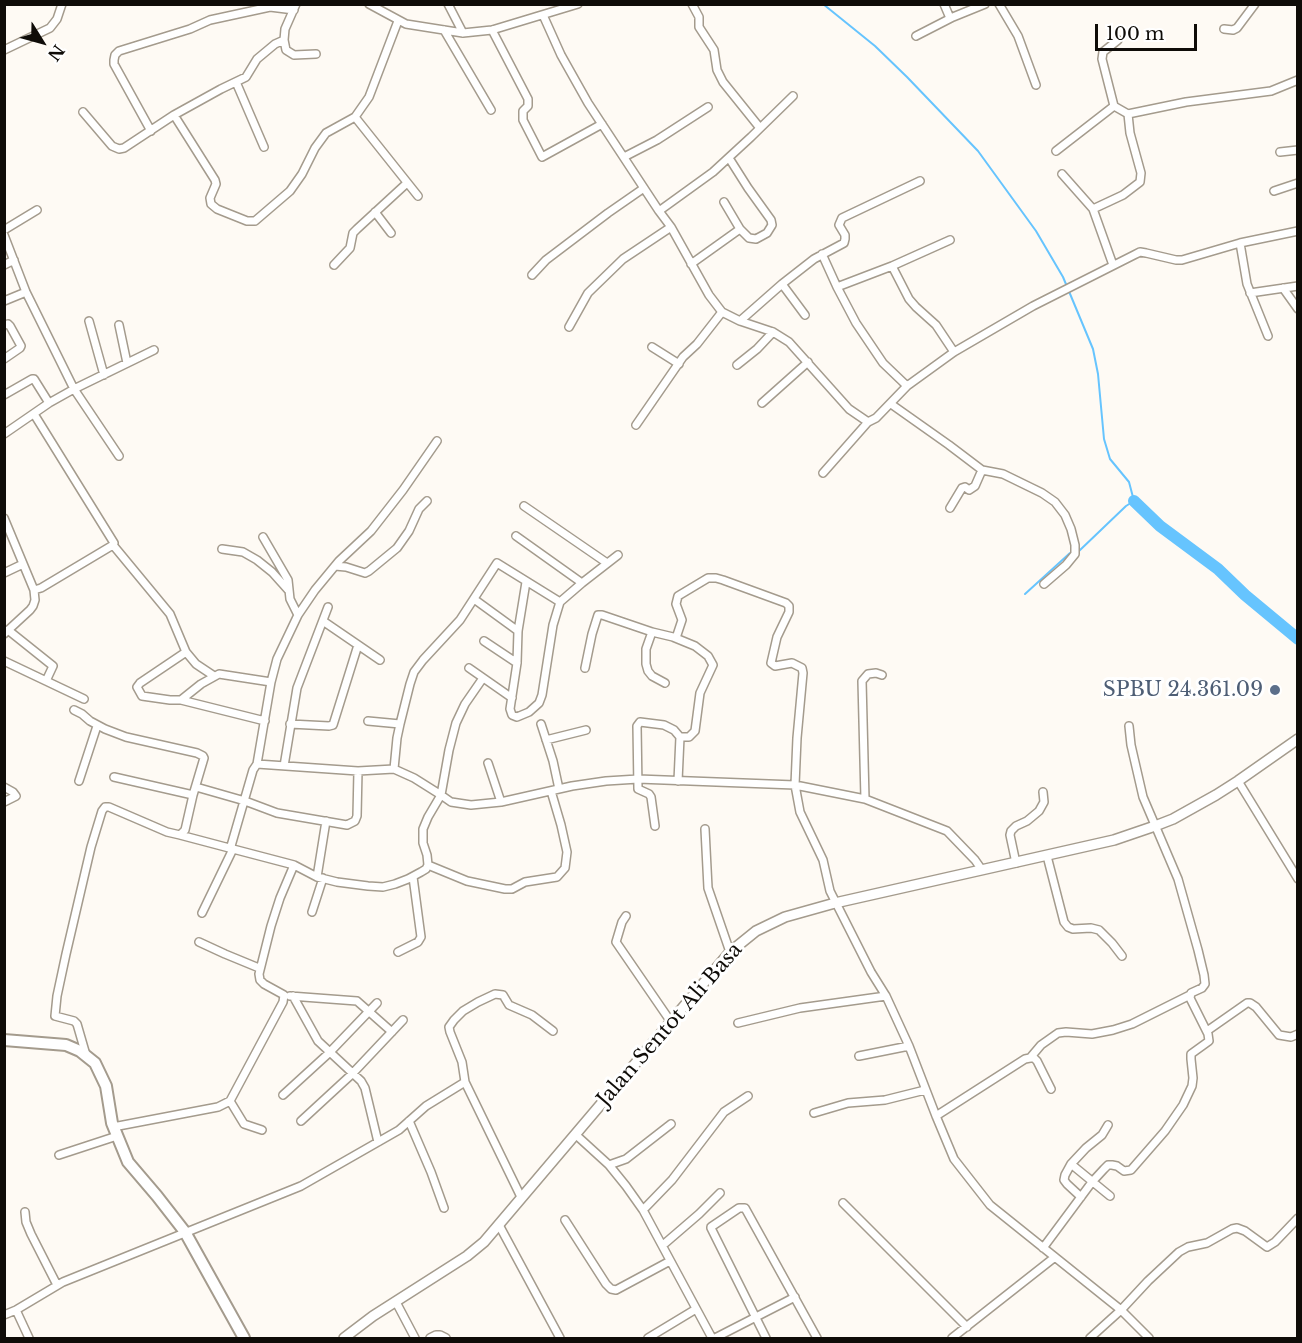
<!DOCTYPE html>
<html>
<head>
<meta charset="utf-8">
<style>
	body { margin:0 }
	#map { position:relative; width:1302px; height:1343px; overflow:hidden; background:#fefaf4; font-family:"Libre Baskerville",serif }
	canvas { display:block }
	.frame { position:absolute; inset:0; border:6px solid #0f0c08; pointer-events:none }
	.north { position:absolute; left:12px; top:12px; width:60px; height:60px; -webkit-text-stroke:4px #fff; paint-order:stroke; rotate:127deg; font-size:16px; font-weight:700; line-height:24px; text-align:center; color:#0f0c08 }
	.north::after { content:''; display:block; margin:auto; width:21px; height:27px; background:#0f0c08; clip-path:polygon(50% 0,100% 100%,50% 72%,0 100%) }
	.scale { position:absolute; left:1095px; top:24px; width:102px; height:27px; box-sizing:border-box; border:3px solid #0f0c08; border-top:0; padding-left:8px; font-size:18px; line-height:21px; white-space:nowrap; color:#0f0c08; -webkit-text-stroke:4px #fff; paint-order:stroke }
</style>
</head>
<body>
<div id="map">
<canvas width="1302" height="1343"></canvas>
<div class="frame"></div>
<div class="north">N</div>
<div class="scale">100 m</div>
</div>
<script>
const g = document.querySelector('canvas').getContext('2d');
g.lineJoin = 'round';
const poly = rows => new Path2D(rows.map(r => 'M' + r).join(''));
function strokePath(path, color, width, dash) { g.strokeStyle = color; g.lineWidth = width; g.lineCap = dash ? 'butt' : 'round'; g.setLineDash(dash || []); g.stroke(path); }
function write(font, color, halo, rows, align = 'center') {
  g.font = font + ' "Libre Baskerville",serif'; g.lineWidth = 6; g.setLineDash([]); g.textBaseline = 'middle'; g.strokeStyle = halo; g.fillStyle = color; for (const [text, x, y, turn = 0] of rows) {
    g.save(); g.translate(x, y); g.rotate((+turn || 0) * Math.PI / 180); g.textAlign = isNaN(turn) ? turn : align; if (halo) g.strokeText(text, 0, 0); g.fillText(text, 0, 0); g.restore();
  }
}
const stream = poly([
	[823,4,875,46,907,77,978,151,1036,231,1063,277,1093,349,1098,374,1104,439,1110,459,1129,482,1134,501,1126,506,1079,551],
	[1025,594,1070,553]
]);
const river = poly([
	[1134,501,1160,526,1218,569,1245,595,1298,639]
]);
const minor = poly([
	[296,4,285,29,284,40,286,50,294,55,316,54],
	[369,4,406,24,463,33,492,30,578,4],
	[448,4,463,33],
	[692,4,699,17,699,27,714,50,717,70,723,82,760,128],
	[944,4,950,18],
	[999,4,1018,36,1036,85],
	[543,15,561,55,588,103,659,211,671,227,709,295,722,312,740,321,773,332,789,342,849,409,868,422,876,418,907,386,954,352,1033,306,1134,255,1140,252,1146,253,1176,260,1182,260,1240,243,1298,231],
	[1224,29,1233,30,1237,28,1255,4],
	[444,30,491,110],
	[492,30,528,99,528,106,523,111,523,120,542,157,602,124],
	[916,36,953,17,985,4],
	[1118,40,1103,52,1102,59,1114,106,1128,114,1186,102,1271,91,1298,80],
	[4,50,50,28,57,19,62,4],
	[236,82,264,147],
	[83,112,112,146,119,149,124,148,174,115,221,89,246,77,257,59,275,44,284,40],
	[174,115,215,180,216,184,210,198,211,204,217,209,247,221,255,221,290,191,302,174,315,148,326,133,355,117,369,97,398,21],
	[355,117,418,196],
	[151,131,114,64,114,60,115,55,119,51,190,29,210,20,270,7,294,10],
	[1056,151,1114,106],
	[1280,152,1298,150],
	[624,157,657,140,708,107],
	[1062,174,1093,209,1113,265],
	[1274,191,1298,183],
	[724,202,740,229,749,238,756,239,767,233,772,225,771,220,748,188,729,158],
	[1093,209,1123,195,1140,182,1141,173,1130,133,1128,114],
	[659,211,713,172,751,137,793,96],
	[375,212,391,233],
	[4,230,37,210],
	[4,235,26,292,74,389,49,403,4,434],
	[1240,243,1247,284,1268,336],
	[822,254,837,287,856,323,883,363,907,386],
	[691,264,740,229],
	[4,265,14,260],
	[334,265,350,248,353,233,357,229,407,183],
	[892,266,909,299,916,307,936,325,954,352],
	[532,275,546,260,608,213,644,188],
	[782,284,805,315],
	[837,287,892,266,950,240],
	[1283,288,1298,309],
	[1250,293,1298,286],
	[4,301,26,292],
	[89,321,104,375],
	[740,321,782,284,814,259,844,243,845,239,845,235,839,225,842,218,920,181],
	[4,325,8,324,10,326,21,346,20,348,4,359],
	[119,325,127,363],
	[569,327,588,293,623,259,671,227],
	[652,347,679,364],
	[737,365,757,349,773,332],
	[4,395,32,379,34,379,49,403],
	[762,403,808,362],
	[891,404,949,445,982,470,1003,474,1042,493,1055,502,1065,515,1071,529,1075,545,1075,554,1066,565,1044,584],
	[34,414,114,543,113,545,41,588,34,590],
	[636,425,683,357,697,344,722,312],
	[119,456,74,389,154,350],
	[823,473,868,422],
	[524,506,607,563],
	[950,508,962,488,965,487,969,490,975,486,982,470],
	[4,518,34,590,35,600,33,606,30,610,4,634],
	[516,536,582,583],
	[263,537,288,580,290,599,298,615],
	[113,545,170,614,186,652,196,664,214,676],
	[222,549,243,552,257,560,272,572,289,591],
	[335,566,346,567,365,573,369,571,397,548,409,531,419,509,427,501],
	[4,573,23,564],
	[526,582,518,631,517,663,510,709,512,715,517,717,529,712,539,703,542,695,553,625,560,602,582,583,618,555],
	[474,599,518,631],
	[323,621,380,660],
	[8,630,53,666,46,681],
	[676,638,682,620,676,604,678,596,708,578,716,578,723,580,786,603,789,606,789,612,777,637,771,663,775,666,792,663,802,668,803,673,797,738,795,785,800,812,823,860,830,891,871,972,886,996,909,1046,936,1116,954,1159,990,1205,1121,1310,1149,1338],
	[484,641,517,663],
	[186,652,140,683,137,687,142,696,170,700,181,700,201,684,219,674,271,682],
	[4,661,84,699],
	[469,668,512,698],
	[585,668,592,634,598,615,602,615,652,632],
	[483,678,465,704,456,723,449,750,441,795,428,817,423,829,423,843,427,855,428,865,426,869,421,872,408,879,395,884,383,887,368,886,337,882,317,877,294,865,233,849,231,846,253,770,257,764,358,771,394,769,414,778,441,795,451,802,471,805,501,802,572,786,606,781,638,779,795,785,865,799,947,831,975,860,982,870],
	[665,683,652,676,648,671,646,664,646,649,652,632,673,637,695,646,708,656,713,665,700,693,695,731,689,737,680,737,678,781],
	[181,700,265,721],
	[74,710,82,714,90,721,105,729,126,737,197,753,203,756,204,758,193,795,185,830,180,835,167,832,109,807,105,807,102,811,91,847,66,954,57,996,55,1016,74,1021,77,1024,86,1055],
	[368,721,400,724],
	[290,724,329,726,333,725,358,645],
	[541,724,553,761,559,789],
	[546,740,586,730],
	[488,763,501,802],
	[257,764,271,682,277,659,298,615,315,590,339,561,371,531,403,490,437,441],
	[284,766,297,688,328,607],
	[394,769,397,738,400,724,410,684,414,672,423,660,460,620,497,563,560,602],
	[114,777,193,795],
	[79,781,97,726],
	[1238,781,1298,879],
	[4,787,13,792,16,796,4,802],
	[196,787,245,801,277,813,347,825,355,821,357,816,358,771],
	[865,799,862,681,868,674,876,673,882,675],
	[655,826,651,797,649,794,638,789,637,726,640,722,664,725,674,730,680,737],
	[705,829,708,888,730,952],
	[180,835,233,849,202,913],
	[1047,856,1064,922,1068,927,1073,929,1091,928,1099,930,1112,943,1122,956],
	[1016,863,1010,835,1011,831,1016,826,1027,821,1039,811,1044,802,1043,792],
	[428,865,467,881,505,889,512,889,525,882,557,877,565,868,567,852,561,825,551,791],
	[317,877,326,821],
	[312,912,323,878],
	[626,916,622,922,616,942,671,1022],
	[199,942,225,954,259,968],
	[398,952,418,942,421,937,413,877],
	[290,996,357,1001,392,1032],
	[293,996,318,1041,361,1081,365,1088,378,1142],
	[738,1023,800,1008,886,996],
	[1207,1031,1247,1003,1250,1003,1256,1007,1279,1035,1291,1037,1298,1034],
	[859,1056,909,1046],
	[1030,1058,1041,1045,1058,1033,1066,1032,1092,1034,1113,1030,1132,1024,1190,995],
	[283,1095,329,1053,377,1003],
	[230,1101,244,1124,262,1130],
	[814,1113,848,1103,885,1100,925,1090],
	[936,1116,1025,1059,1030,1058,1034,1058,1037,1061,1051,1089],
	[301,1121,352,1074,403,1020],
	[409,1121,431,1172,444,1208],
	[113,1127,218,1107,230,1101,283,1002,284,995,264,984,260,980,259,974,271,926,280,898,294,865],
	[575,1134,609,1165,626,1186,643,1210,712,1338],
	[59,1155,117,1136],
	[1071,1164,1110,1196],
	[609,1165,626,1159,671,1124],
	[521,1197,465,1082,462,1062,450,1032,449,1027,454,1020,463,1011,478,1002,495,994,503,995,509,1005,532,1015,553,1031],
	[1081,1197,1067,1184,1064,1180,1065,1175,1071,1164,1086,1148,1102,1135,1108,1125],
	[843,1203,967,1327],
	[643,1210,672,1180,724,1112,748,1096],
	[25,1212,26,1222,31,1234,57,1285],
	[565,1220,606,1284,611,1289,616,1290,670,1261],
	[499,1225,560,1338],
	[663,1245,699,1214,720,1193],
	[1043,1248,1092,1182,1104,1169,1108,1165,1112,1165,1117,1166,1124,1171,1131,1170,1165,1131,1183,1105,1192,1086,1193,1078,1191,1059,1191,1054,1209,1041,1208,1034,1190,998,1191,993,1202,988,1205,984,1204,975,1198,950,1178,879,1143,797,1131,745,1129,726],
	[396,1302,415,1338],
	[16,1310,29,1338],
	[4,1315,16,1310,63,1282,301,1186,399,1130,426,1106,465,1082],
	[430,1338,436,1335,440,1335,446,1338],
	[648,1338,696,1309],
	[715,1338,795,1297],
	[766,1338,711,1228,711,1227,739,1208,745,1208,817,1338],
	[952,1338,1055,1257],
	[1090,1338,1121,1310,1148,1281,1179,1252,1188,1247,1207,1243,1232,1229,1237,1228,1245,1231,1267,1247,1275,1242,1298,1218]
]);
const major = poly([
	[344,1338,373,1316,467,1256,484,1242,730,952,756,931,785,917,835,903,1114,840,1155,826,1173,819,1216,795,1238,781,1298,739]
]);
const highway = poly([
	[4,1040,66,1045,80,1051,95,1063,106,1086,112,1123,128,1162,157,1196,185,1232,244,1338]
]);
const markers = [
	[1275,690,6,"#5c6f8a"]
];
const serviceNames = [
	["SPBU 24.361.09",1263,690]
];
const streetNames = [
	["Jalan Sentot Ali Basa",670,1025,-49]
];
strokePath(stream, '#66c4fe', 2);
strokePath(river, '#66c4fe', 12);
strokePath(minor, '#a49b8d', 10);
strokePath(major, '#a49b8d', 12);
strokePath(highway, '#a49b8d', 14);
strokePath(minor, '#fff', 7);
strokePath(major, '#fff', 9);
strokePath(highway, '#fff', 10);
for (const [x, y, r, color] of markers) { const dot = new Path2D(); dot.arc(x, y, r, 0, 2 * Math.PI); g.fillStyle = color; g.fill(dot); strokePath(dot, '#fff', 2); }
write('20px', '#4e5e75', '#fff', serviceNames, 'right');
write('20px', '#0f0c08', '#fff', streetNames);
</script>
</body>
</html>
